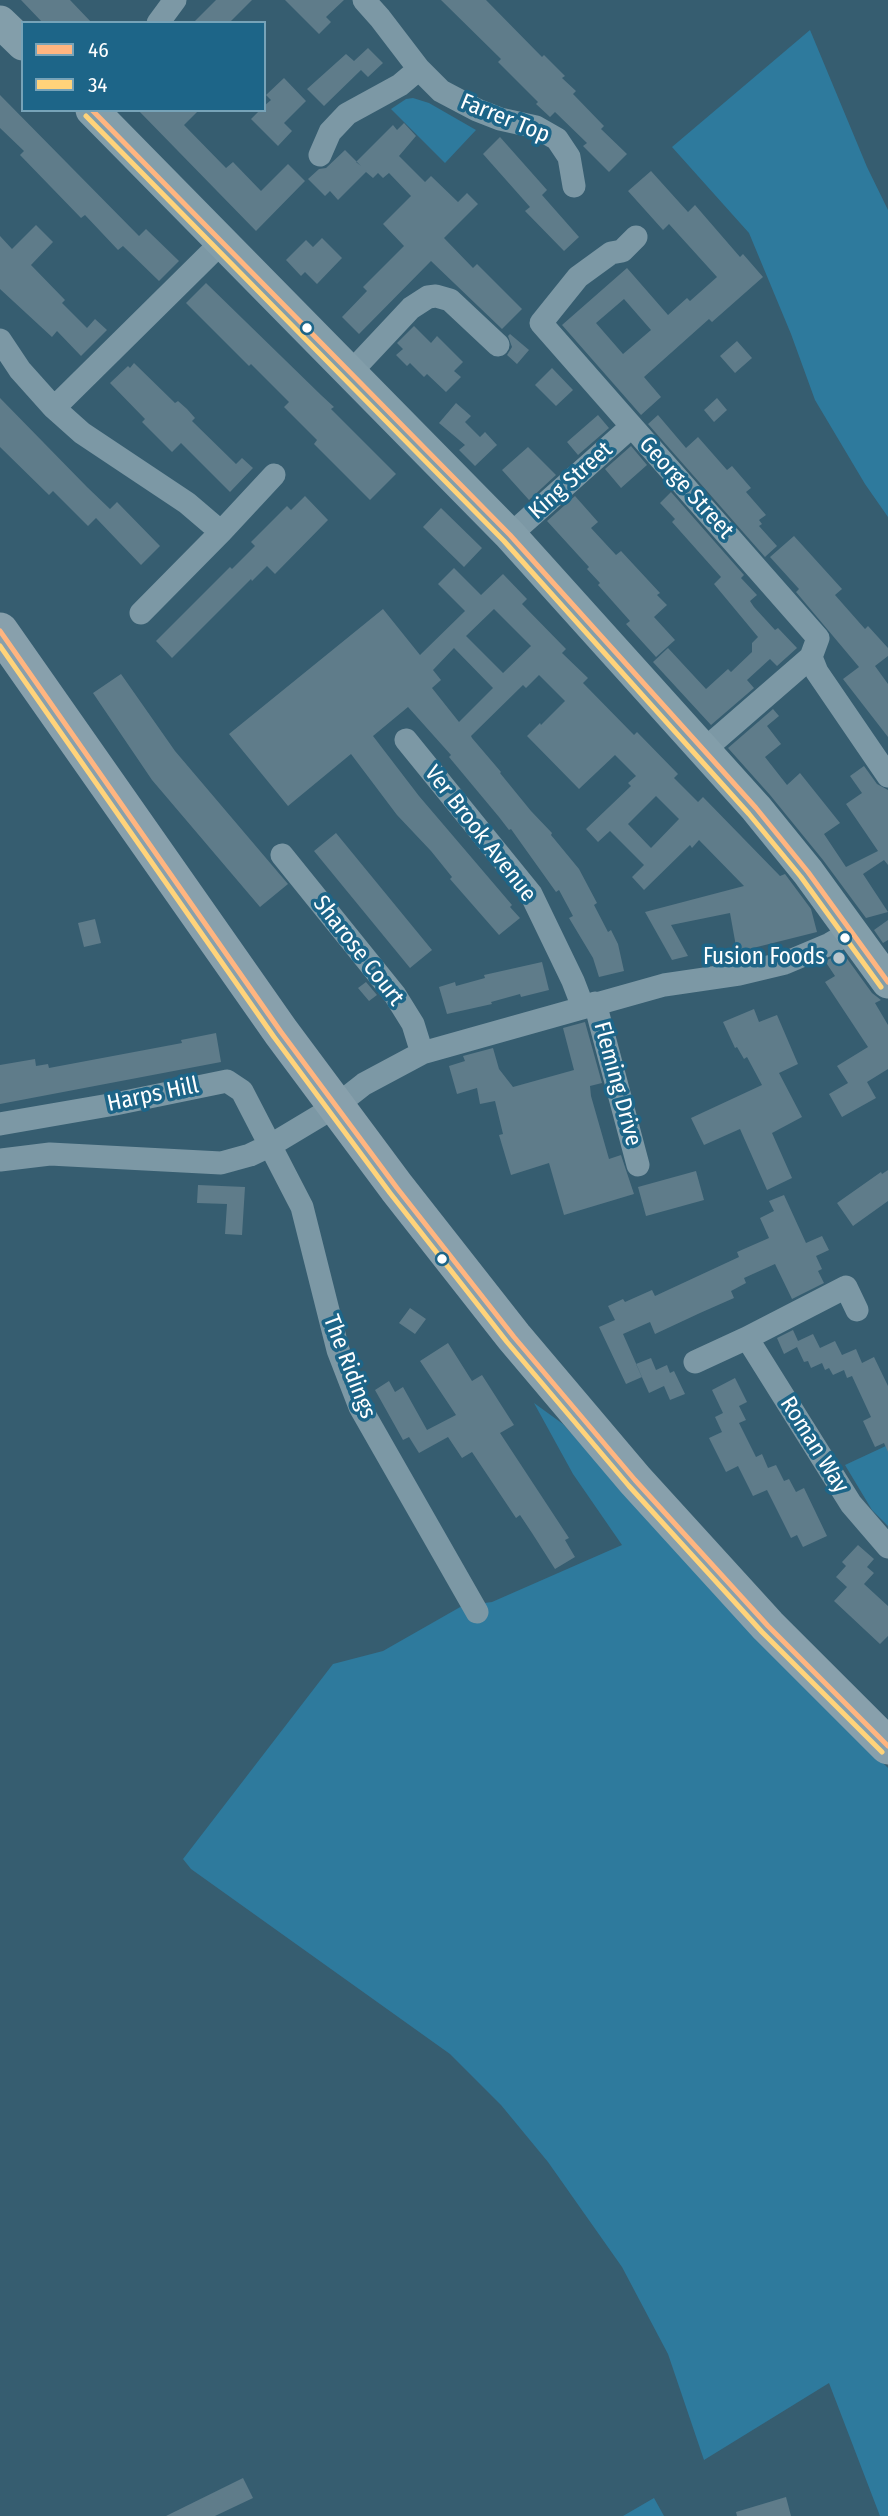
<!DOCTYPE html>
<html>
<head>
<meta charset="utf-8">
<style>
	body { margin:0 }
	#map { position:relative; width:888px; height:2516px; overflow:hidden; background:#365d70; font-family:"Fira Sans Condensed",sans-serif }
	canvas { display:block }
	.legend { position:absolute; left:21px; top:21px; width:245px; height:91px; box-sizing:border-box; background:#1d6588; border:2px solid #77a3b8; margin:0; padding:9px 12px; list-style:none; font-size:21px; color:#fff }
	.legend li { display:flex; align-items:center; gap:14px; height:35px }
	.legend b { width:35px; border:2px solid #77a3b8 }
</style>
</head>
<body>
<div id="map">
<canvas width="888" height="2516"></canvas>
<ul class="legend">
<li><b style="height:9px;background:#ffb580"></b>46</li>
<li><b style="height:9px;background:#ffd37a"></b>34</li>
</ul>
</div>
<script>
const g = document.querySelector('canvas').getContext('2d');
g.lineJoin = 'round';
function paint(path, color) { g.fillStyle = color; g.fill(path, 'evenodd'); }
const poly = rows => new Path2D(rows.map(r => 'M' + r).join(''));
function strokePath(path, color, width, dash) { g.strokeStyle = color; g.lineWidth = width; g.lineCap = dash ? 'butt' : 'round'; g.setLineDash(dash || []); g.stroke(path); }
function write(font, color, halo, rows, align = 'center') {
  g.font = font + ' "Fira Sans Condensed",sans-serif'; g.lineWidth = 7; g.setLineDash([]); g.textBaseline = 'middle'; g.strokeStyle = halo; g.fillStyle = color; for (const [text, x, y, turn = 0] of rows) {
    g.save(); g.translate(x, y); g.rotate((+turn || 0) * Math.PI / 180); g.textAlign = isNaN(turn) ? turn : align; if (halo) g.strokeText(text, 0, 0); g.fillText(text, 0, 0); g.restore();
  }
}
const green = poly([
	[810,30,867,167,888,210,888,517,865,484,815,400,791,334,749,233,672,147],
	[413,98,429,103,476,130,445,163,391,109,406,99],
	[534,1403,563,1424,666,1538,797,1677,888,1768,888,2516,880,2516,829,2383,704,2460,668,2354,622,2267,548,2162,501,2105,450,2054,191,1869,183,1859,333,1664,383,1651,462,1606,492,1602,622,1545,573,1474],
	[888,1445,888,1526,872,1510,845,1465],
	[654,2498,664,2516,623,2516]
]);
const building = poly([
	[21,0,70,0,92,23,43,23],
	[216,0,252,0,229,23,193,23],
	[285,0,344,0,326,17,331,22,319,34],
	[441,0,486,0,542,57,544,55,565,76,562,78,576,91,573,94,604,126,601,129,627,154,609,172,583,146,587,143,555,112,550,117,536,104,538,102,498,62,501,59],
	[368,48,383,63,368,77,361,70,324,106,307,89,346,54,354,61],
	[284,78,306,101,284,123,292,131,278,146,251,119,260,110,264,110,264,106,271,100,266,95],
	[0,95,139,236,146,229,179,261,159,281,123,246,118,250,85,215,81,218,20,155,24,151,0,128],
	[138,110,199,110,184,125,226,168,233,162,261,191,288,164,305,181,256,231],
	[404,123,416,136,399,156,425,182,431,176,458,202,467,193,478,204,444,238,473,268,477,264,522,309,502,329,431,261,359,334,342,317,367,291,363,287,404,246,383,224,411,196,389,173,383,178,378,173,373,178,366,172,338,200,330,191,325,196,308,179,319,169,326,168,345,150,361,166,356,162,393,125,397,130],
	[500,137,547,190,542,195,579,237,564,251,525,211,530,207,483,154],
	[651,171,688,212,695,205,740,257,743,254,763,277,712,322,709,319,644,377,661,397,641,415,562,325,627,268,668,315,687,298,690,301,717,277,669,224,663,230,628,191],
	[624,299,651,330,623,354,596,323],
	[36,225,53,242,31,265,65,300,62,303,87,328,95,319,107,330,81,356,57,331,52,337,0,289,0,236,12,249],
	[322,238,342,258,317,284,305,272,301,276,286,260,306,240,313,247],
	[206,283,321,395,334,407,331,409,396,474,370,500,314,444,317,440,284,407,289,402,251,364,249,366,186,303],
	[414,326,431,343,437,336,463,362,454,371,461,377,446,392,427,374,424,377,410,363,407,366,396,355,403,349,397,343],
	[510,334,529,350,517,364,507,355,512,347,508,336],
	[737,341,752,358,735,373,720,356],
	[134,363,175,403,178,401,187,409,195,418,192,421,236,464,242,458,253,468,230,492,181,443,172,452,142,422,145,419,110,383,128,366,130,368],
	[552,368,573,390,556,406,535,385],
	[0,398,87,487,110,509,117,502,160,546,141,565,96,518,88,526,53,491,49,495,0,447],
	[717,398,727,410,714,422,704,410],
	[456,403,471,416,465,422,480,437,485,432,497,445,475,466,459,450,465,445,439,423],
	[598,415,609,428,578,455,567,442],
	[658,415,686,448,698,437,727,470,732,466,751,488,746,492,766,515,759,520,762,524,759,526,777,546,765,557,648,424],
	[631,446,647,465,621,488,605,469],
	[528,447,556,475,529,500,502,470],
	[671,492,744,575,741,578,757,595,750,601,754,607,775,630,778,628,797,648,777,666,770,659,747,680,754,688,711,725,653,662,668,648,706,689,728,669,731,672,752,652,752,643,758,637,714,584,721,577,672,522,675,519,660,503],
	[305,496,328,520,275,574,267,566,252,581,251,579,172,658,156,641,230,567,232,569,255,546,251,542,287,506,291,510],
	[575,496,598,522,591,528,616,555,621,551,660,593,657,595,667,605,654,617,675,640,656,657,626,624,630,621,598,585,600,583,587,569,589,567,547,521],
	[441,508,482,548,464,567,423,527],
	[794,536,842,589,835,595,865,629,868,626,888,648,888,656,875,666,888,684,888,737,843,679,859,667,796,592,799,589,770,557],
	[454,568,481,595,503,574,527,599,522,604,566,649,562,653,588,678,583,683,634,735,637,732,678,774,674,778,698,802,703,797,780,876,785,874,811,909,817,932,737,952,730,913,671,925,688,956,672,960,645,912,744,886,699,840,692,848,690,845,644,890,632,877,644,865,610,831,598,842,586,829,631,786,628,783,636,776,615,755,579,789,527,736,540,723,541,725,565,701,539,675,526,688,523,685,471,736,472,738,501,772,500,773,531,811,552,833,551,835,579,869,597,903,594,905,608,932,611,930,618,944,624,971,599,977,593,958,569,918,573,916,559,890,556,892,511,829,509,830,499,817,449,757,451,755,408,707,373,736,419,796,512,905,510,907,520,918,499,935,450,879,452,877,431,851,397,815,351,754,288,806,229,734,383,609,420,655,465,611,438,584],
	[494,609,531,646,503,673,466,636],
	[454,648,493,688,459,722,432,688,441,680,433,670],
	[656,796,679,819,651,848,628,824],
	[121,674,175,751,288,884,260,907,152,780,93,693],
	[773,709,779,716,767,726,781,744,765,757,787,785,800,773,840,823,824,834,846,867,878,851,846,804,862,793,850,776,864,766,877,784,888,790,888,865,884,860,863,874,888,912,866,918,823,860,770,795,728,748],
	[336,833,432,950,410,968,314,851],
	[95,919,101,943,84,947,78,923],
	[888,920,888,940,883,943,874,930],
	[843,953,872,993,881,1000,875,1003,888,1025,888,1069,867,1082,876,1098,842,1117,829,1094,848,1083,837,1066,868,1047,825,982,835,976,825,961],
	[542,962,549,990,521,997,520,994,491,1002,492,1004,447,1014,439,987,455,982,456,986,485,978,484,975],
	[366,982,377,995,369,1001,358,988],
	[754,1009,759,1022,777,1015,798,1064,779,1073,802,1117,772,1133,792,1178,767,1190,740,1129,704,1145,691,1118,762,1085,747,1057,744,1059,737,1047,735,1048,723,1022],
	[585,1022,602,1083,590,1086,591,1096,609,1159,621,1155,634,1194,564,1215,549,1163,511,1175,499,1135,503,1134,495,1101,480,1104,477,1088,457,1094,449,1066,465,1061,463,1056,493,1048,499,1069,513,1087,574,1070,563,1028],
	[216,1033,221,1062,0,1104,0,1065,35,1059,36,1066,48,1064,49,1068,182,1043,181,1040],
	[888,1170,888,1201,853,1226,837,1203,881,1172,882,1174],
	[696,1171,704,1200,646,1216,638,1187],
	[198,1185,245,1187,242,1235,225,1234,227,1204,197,1203],
	[784,1195,806,1243,822,1236,829,1250,816,1256,822,1269,818,1271,824,1283,792,1299,775,1264,744,1278,746,1283,731,1291,734,1298,700,1313,655,1334,650,1322,623,1334,642,1377,626,1384,599,1327,615,1320,608,1306,623,1299,625,1302,652,1290,655,1296,739,1257,737,1252,769,1238,760,1218,774,1211,769,1201],
	[410,1308,426,1319,415,1334,399,1323],
	[793,1330,798,1341,813,1334,820,1348,835,1341,842,1355,856,1349,862,1363,874,1357,888,1386,888,1452,884,1443,875,1447,863,1421,871,1417,852,1376,847,1378,844,1370,833,1375,829,1368,825,1370,822,1363,811,1368,808,1361,804,1362,797,1347,784,1354,777,1338],
	[448,1343,472,1381,482,1375,514,1425,500,1433,569,1538,565,1540,575,1557,555,1569,532,1533,520,1515,516,1518,472,1452,462,1458,448,1437,419,1453,409,1437,403,1440,375,1390,389,1381,395,1392,403,1387,427,1430,456,1415,420,1361],
	[651,1358,656,1370,667,1365,670,1373,674,1371,685,1394,670,1400,664,1386,649,1393,636,1364],
	[735,1378,747,1402,739,1406,746,1420,739,1423,756,1457,762,1454,768,1468,776,1465,784,1481,789,1479,796,1492,804,1488,827,1536,803,1547,797,1535,791,1538,767,1490,753,1496,738,1466,726,1472,709,1438,722,1432,715,1417,723,1413,712,1390],
	[858,1545,874,1559,867,1567,874,1573,864,1584,888,1606,888,1636,880,1644,834,1601,847,1587,836,1577,846,1566,842,1562],
	[243,2478,253,2498,215,2516,166,2516],
	[786,2497,791,2516,737,2516,736,2512]
]);
const street = poly([
	[364,0,380,18,419,69,441,91,477,110,500,119,536,127,557,139,569,157,574,186],
	[158,23,175,0],
	[320,155,330,132,347,114,400,85,419,69],
	[636,237,622,251,611,253,578,277,541,323,818,638,811,657,705,749],
	[0,340,20,370,54,408,223,241],
	[350,373,411,308,428,297,436,296,450,300,498,345],
	[54,408,82,433,187,503,221,532,141,613],
	[221,532,274,475],
	[510,535,631,427],
	[811,657,817,672,888,776],
	[406,740,531,894,573,981,583,1007],
	[282,855,395,995,413,1024,422,1053],
	[595,1003,638,1165],
	[0,1124,115,1104,227,1081,242,1091,302,1207,338,1350,360,1407,477,1612],
	[0,1160,50,1154,221,1163,250,1155,271,1145,336,1106,364,1084,422,1053,664,985,739,974,785,963,830,944,852,931],
	[857,1310,846,1287,747,1338,851,1504,888,1547],
	[695,1362,747,1338]
]);
const secondary = poly([
	[0,22,23,44],
	[92,110,510,535,756,808,808,872,888,982]
]);
const primary = poly([
	[0,631,281,1032,397,1188,514,1337,635,1480,768,1626,888,1746]
]);
const bus1 = poly([
	[92,110,510,535,756,808,808,872,888,982],
	[0,631,281,1032,397,1188,514,1337,635,1480,768,1626,888,1746]
]);
const bus2 = poly([
	[86,116,504,541,749,814,801,877,881,987],
	[0,646,274,1037,390,1193,507,1342,629,1486,762,1632,882,1752]
]);
const markers = [
	[307,328,6,"#fff"],
	[845,938,6,"#fff"],
	[839,958,7,"#b9c6cd"],
	[442,1259,6,"#fff"]
];
const streetNames = [
	["Farrer Top",505,119,22],
	["King Street",571,481,-42],
	["George Street",686,488,48],
	["Ver Brook Avenue",480,834,52],
	["Sharose Court",358,951,52],
	["Fleming Drive",617,1084,75],
	["Harps Hill",153,1095,-12],
	["The Ridings",349,1367,69],
	["Roman Way",814,1445,58]
];
const poiNames = [
	["Fusion Foods",825,958]
];
paint(green, '#2e7a9d');
paint(building, '#5f7c8a');
strokePath(street, '#7c98a5', 23);
strokePath(secondary, '#839eaa', 33);
strokePath(primary, '#88a0ac', 37);
strokePath(bus1, '#ffb580', 5);
strokePath(bus2, '#ffd37a', 5);
for (const [x, y, r, color] of markers) { const dot = new Path2D(); dot.arc(x, y, r, 0, 2 * Math.PI); g.fillStyle = color; g.fill(dot); strokePath(dot, '#1d6588', 2.5); }
write('23px', '#fff', '#1d6588', streetNames);
write('23px', '#fff', '#1d6588', poiNames, 'right');
</script>
</body>
</html>
